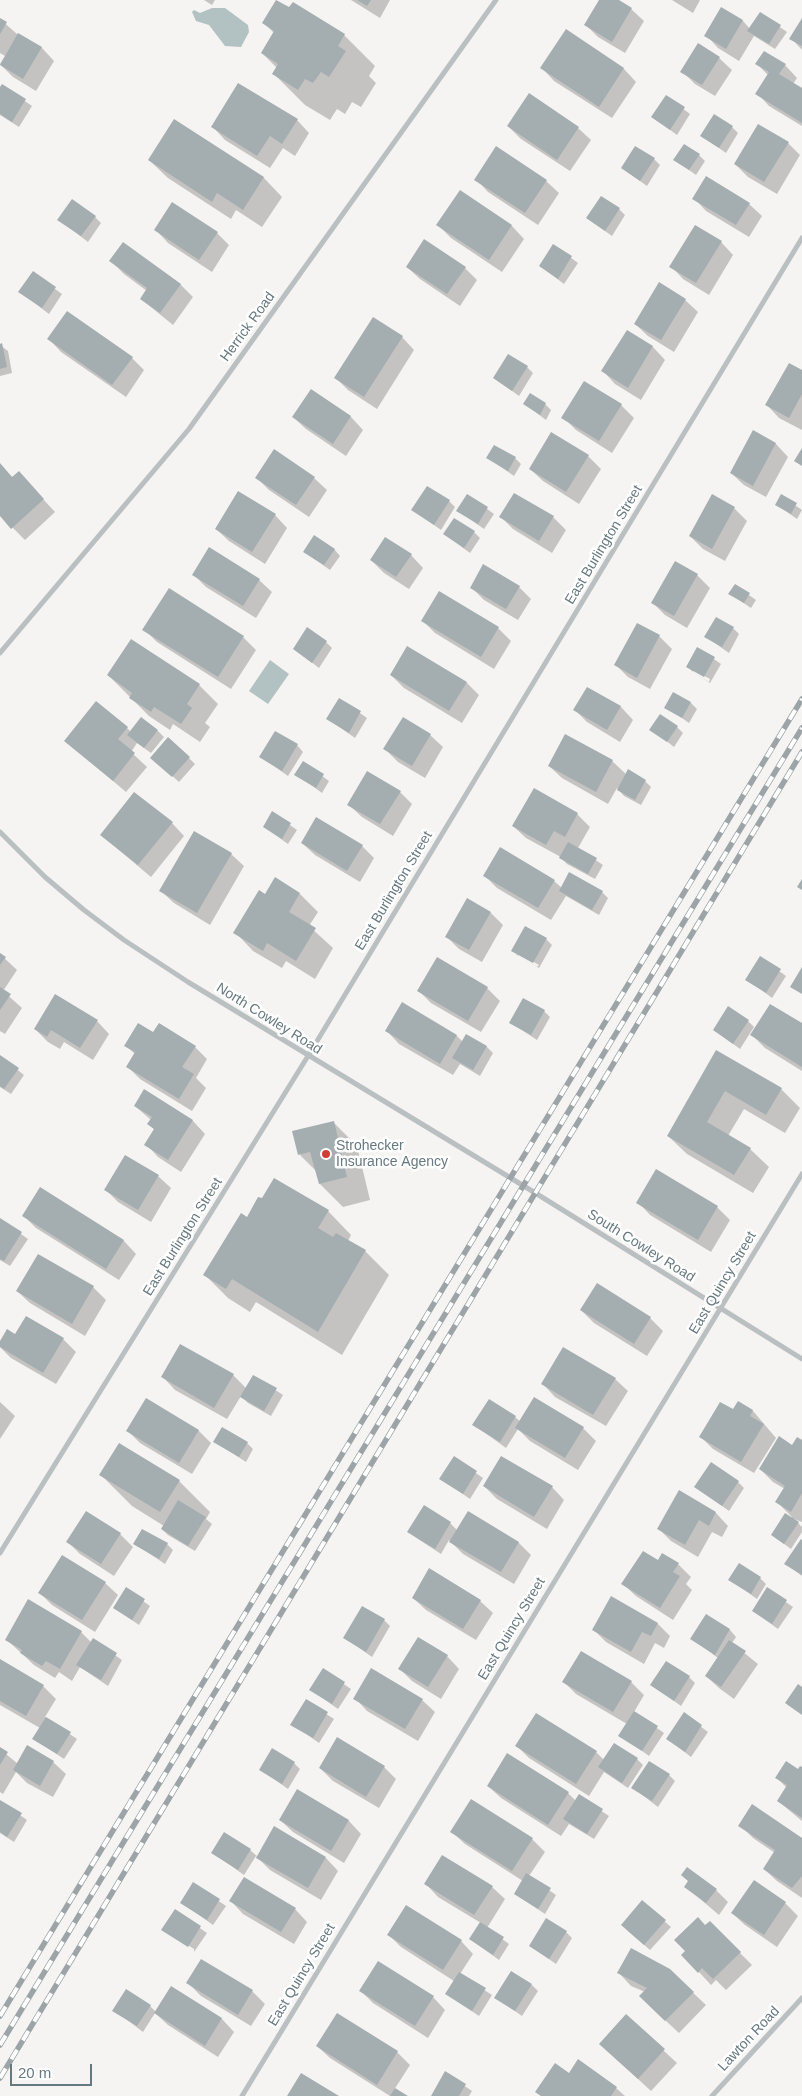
<!DOCTYPE html>
<html>
<head>
<meta charset="utf-8">
<style>
	body { margin:0 }
	#map { position:relative; width:802px; height:2096px; overflow:hidden; background:#f5f4f2; font-family:Arial,sans-serif }
	canvas { display:block }
	.scale { position:absolute; left:10px; top:2064px; width:82px; height:22px; box-sizing:border-box; border:2px solid #677980; border-top:0; padding-left:6px; font-size:15px; line-height:18px; white-space:nowrap; color:#677980; -webkit-text-stroke:4px #fff; paint-order:stroke }
</style>
</head>
<body>
<div id="map">
<canvas width="802" height="2096"></canvas>
<div class="scale">20 m</div>
</div>
<script>
const g = document.querySelector('canvas').getContext('2d');
g.lineJoin = 'round';
function paint(path, color) { g.fillStyle = color; g.fill(path, 'evenodd'); }
const poly = rows => new Path2D(rows.map(r => 'M' + r).join(''));
function strokePath(path, color, width, dash) { g.strokeStyle = color; g.lineWidth = width; g.lineCap = dash ? 'butt' : 'round'; g.setLineDash(dash || []); g.stroke(path); }
function write(font, color, halo, rows, align = 'center') {
  g.font = font + ' Arial,sans-serif'; g.lineWidth = 5; g.setLineDash([]); g.textBaseline = 'middle'; g.strokeStyle = halo; g.fillStyle = color; for (const [text, x, y, turn = 0] of rows) {
    g.save(); g.translate(x, y); g.rotate((+turn || 0) * Math.PI / 180); g.textAlign = isNaN(turn) ? turn : align; if (halo) g.strokeText(text, 0, 0); g.fillText(text, 0, 0); g.restore();
  }
}
const water = poly([
	[212,8,225,8,248,25,249,32,241,47,225,46,209,25,196,21,192,12,194,10,200,13],
	[270,660,289,674,268,704,249,691]
]);
const shadow = poly([
	[204,0,215,0,212,5],
	[351,0,390,0,380,18],
	[601,0,617,0,631,9,644,21,625,53,598,37,586,25],
	[672,0,700,0,693,13],
	[293,4,344,35,375,66,369,76,376,83,361,107,352,102,345,114,337,109,330,120,305,105,274,74,277,68,262,53,274,33,264,23,290,9],
	[722,9,743,21,750,29,760,13,787,32,775,49,754,36,739,61,718,48,706,35],
	[0,19,17,34,42,48,54,61,36,91,13,77,0,64,5,56,0,53],
	[802,20,802,50,791,38],
	[566,31,624,69,636,82,612,118,554,81,542,68],
	[719,58,732,70,715,96,695,84,682,71],
	[757,64,785,65,797,78,793,84,802,90,802,126,769,106,757,93,768,75],
	[2,85,32,106,19,127,0,115,0,89],
	[666,96,690,114,677,135,653,117],
	[297,120,309,133,295,156,283,148,270,168,225,140,213,127],
	[175,121,264,178,282,197,262,227,236,210,231,219,168,178,149,160],
	[508,126,578,128,591,140,570,171,521,139],
	[732,127,738,133,726,153,702,136],
	[788,143,800,155,777,194,748,177,735,164],
	[699,155,705,161,696,175,675,160],
	[654,159,660,165,647,186,622,168],
	[476,179,546,181,559,193,538,225,488,192],
	[460,192,512,226,524,239,502,272,451,238,438,225],
	[694,198,749,204,762,216,749,237,706,211],
	[619,209,625,215,612,236,587,218],
	[95,217,101,223,88,242,59,220],
	[156,230,217,233,229,245,212,272,168,243],
	[721,242,733,255,709,295,683,279,671,266],
	[554,245,578,263,564,284,540,266],
	[111,261,180,284,193,297,173,325,141,299,147,291,124,274],
	[407,267,465,268,477,280,460,306,420,279],
	[33,273,62,294,49,314,20,292],
	[685,300,698,312,674,352,648,336,635,324],
	[627,332,653,347,665,360,641,400,615,384,603,371],
	[402,337,414,350,377,409,348,390,335,377],
	[49,339,132,358,144,370,126,397,61,352],
	[0,345,8,351,12,373,0,376],
	[527,367,533,373,519,396,494,378],
	[802,372,802,430,779,418,767,405],
	[311,390,351,417,363,430,346,456,306,429,293,417],
	[525,404,545,404,551,410,546,420],
	[621,405,634,418,612,453,576,430,563,417],
	[754,432,776,444,788,457,766,497,744,485,731,473],
	[588,456,601,469,579,504,543,481,530,469],
	[488,458,515,458,521,464,514,476],
	[0,465,13,478,31,486,55,512,25,540,0,515],
	[257,478,314,478,327,490,309,517,269,490],
	[468,495,494,514,484,529,458,511],
	[713,496,734,508,747,521,725,561,703,549,690,536],
	[782,496,802,510,797,519,777,505],
	[449,501,455,507,441,530,413,510],
	[275,515,287,528,265,564,229,541,216,529],
	[501,517,553,517,566,530,552,553,513,529],
	[474,532,480,538,470,553,444,534],
	[334,549,340,556,330,570,304,552],
	[411,555,423,568,409,589,384,573,371,560],
	[193,574,259,580,272,592,256,618,206,587],
	[697,575,710,588,687,628,665,615,653,603],
	[735,585,756,600,751,608,730,594],
	[471,587,519,587,531,599,518,620,484,600],
	[169,590,243,637,256,650,231,689,157,642,144,629],
	[440,593,498,628,511,641,494,669,435,633,423,621],
	[638,624,659,636,672,649,650,689,628,677,615,664],
	[733,628,739,634,729,653,706,637],
	[326,642,332,648,319,668,294,649],
	[698,648,721,664,710,683,694,673,709,682,710,679,693,670,693,672,688,667],
	[108,675,199,685,218,704,205,723,210,727,200,742,173,724,170,730,149,716],
	[391,675,467,683,479,695,462,723,404,688],
	[588,688,621,707,633,720,620,742,587,722,575,710],
	[340,699,367,718,355,738,328,719],
	[691,703,697,709,689,723,666,707],
	[677,727,683,733,674,747,651,729],
	[127,728,131,732,158,731,164,737,151,753,137,743,131,752,147,767,126,792,66,741],
	[430,735,443,747,425,778,398,762,385,749],
	[297,745,303,752,288,776,261,757],
	[189,758,195,764,179,782,158,763],
	[612,761,627,775,645,781,651,787,641,805,624,796,617,788,608,804,562,778,549,766],
	[303,762,329,781,322,793,296,774],
	[534,789,577,814,590,827,578,848,603,865,595,879,567,864,559,856,526,838,513,826],
	[400,792,412,804,393,836,362,817,349,805],
	[273,813,297,830,288,844,264,827],
	[172,823,184,836,151,877,101,835],
	[302,843,362,846,374,858,360,882,315,855],
	[231,854,244,866,210,925,174,903,161,891],
	[484,875,554,881,562,888,602,892,608,898,599,915,566,896,551,920,497,888],
	[300,894,318,912,309,926,333,948,315,979,286,961,282,968,253,951,235,932,266,896],
	[491,913,503,925,482,962,459,949,446,936],
	[546,939,552,945,539,968,519,956,537,967,539,965,518,953,518,956,513,950],
	[0,954,17,970,3,991,22,1008,5,1034,0,1031],
	[761,958,786,976,772,998,747,979],
	[437,959,487,988,500,1001,481,1032,431,1003,419,991],
	[403,1004,457,1036,463,1042,466,1036,487,1047,493,1053,480,1076,460,1064,453,1075,399,1044,387,1031],
	[544,1011,550,1017,537,1040,511,1023],
	[97,1021,109,1034,93,1060,64,1042,60,1049,48,1042,35,1029],
	[748,1021,754,1027,740,1049,714,1030],
	[802,1025,802,1071,765,1048,752,1035],
	[154,1033,195,1047,207,1059,196,1078,206,1088,192,1111,140,1079,127,1066,135,1054,126,1046],
	[717,1052,781,1089,800,1108,785,1133,744,1109,728,1136,750,1149,769,1167,753,1193,687,1154,668,1136],
	[0,1056,24,1075,11,1094,0,1087],
	[144,1091,193,1121,205,1134,181,1172,158,1157,146,1144,155,1130,149,1124,151,1120,135,1106],
	[333,1122,357,1146,370,1200,343,1207,320,1184,317,1172,300,1155],
	[657,1171,717,1207,730,1220,711,1252,650,1215,638,1202],
	[158,1176,171,1188,151,1222,118,1202,106,1190],
	[41,1189,124,1241,136,1254,119,1280,36,1228,24,1216],
	[328,1211,351,1235,348,1241,365,1251,389,1275,342,1355,256,1302,250,1312,228,1298,205,1275,247,1219],
	[0,1219,28,1239,10,1266,0,1260],
	[39,1255,93,1287,106,1300,85,1336,30,1303,17,1291],
	[581,1310,650,1318,663,1331,647,1356,594,1323],
	[16,1335,63,1339,76,1352,56,1384,11,1358,0,1347,0,1343],
	[233,1375,247,1389,254,1376,283,1395,271,1416,248,1403,241,1396,227,1419,175,1390,163,1377],
	[615,1379,628,1391,606,1426,555,1397,543,1384],
	[147,1399,199,1431,211,1443,192,1474,140,1443,128,1431],
	[0,1402,15,1416,0,1439],
	[739,1402,753,1411,776,1438,754,1473,713,1449,701,1437,734,1411],
	[515,1417,521,1422,583,1428,596,1441,578,1470,530,1441,518,1429,506,1448,474,1425],
	[215,1442,247,1443,253,1449,246,1462],
	[802,1442,802,1522,794,1519,802,1527,802,1532,791,1549,772,1535,792,1517,777,1502,785,1489,773,1482,760,1469],
	[454,1458,483,1478,470,1499,441,1479],
	[101,1475,179,1481,210,1512,206,1519,212,1524,195,1551,168,1535,162,1529,164,1526,132,1506],
	[738,1482,744,1488,729,1511,696,1487],
	[484,1486,552,1487,564,1500,547,1529,497,1499],
	[680,1492,716,1513,728,1526,722,1537,712,1532,698,1557,671,1541,659,1529],
	[424,1507,450,1523,457,1530,519,1543,531,1555,514,1584,463,1554,449,1540,441,1554,415,1537,409,1531],
	[86,1513,120,1534,133,1547,114,1576,80,1554,68,1542],
	[802,1542,802,1576,786,1564],
	[135,1544,167,1544,173,1550,165,1564],
	[658,1562,678,1564,691,1577,686,1584,692,1590,673,1620,636,1596,623,1584],
	[760,1578,766,1584,757,1599,730,1580],
	[105,1583,118,1595,95,1632,52,1605,40,1593],
	[126,1589,150,1606,139,1625,114,1608],
	[767,1589,793,1607,778,1629,753,1611],
	[413,1598,480,1601,493,1613,476,1640,426,1610],
	[612,1598,658,1624,670,1636,664,1648,655,1643,644,1664,606,1642,593,1629],
	[707,1616,730,1630,736,1637,732,1643,758,1664,734,1699,719,1688,706,1676,718,1658,692,1639],
	[384,1620,390,1626,372,1657,345,1638],
	[81,1632,92,1643,93,1640,122,1660,108,1686,80,1667,72,1681,59,1672,55,1678,34,1665,6,1639],
	[581,1652,631,1682,644,1695,634,1712,664,1733,649,1756,620,1735,627,1724,576,1694,564,1682],
	[447,1656,459,1669,441,1699,412,1681,400,1669],
	[0,1661,43,1686,56,1699,45,1717,77,1739,64,1759,34,1739,40,1728,0,1705],
	[323,1670,351,1689,338,1709,311,1690],
	[689,1677,695,1683,681,1706,652,1685],
	[355,1698,422,1700,435,1712,418,1741,367,1711],
	[306,1701,334,1719,319,1743,292,1724],
	[684,1714,708,1732,691,1757,668,1739],
	[536,1715,596,1752,604,1760,637,1759,643,1765,628,1788,604,1772,589,1796,529,1758,517,1746],
	[0,1749,18,1764,53,1762,66,1774,53,1797,27,1783,16,1772,3,1794,0,1792],
	[294,1763,300,1769,288,1789,261,1770],
	[384,1767,396,1779,379,1808,333,1781,320,1768],
	[802,1769,802,1821,778,1801,787,1788,777,1778],
	[669,1775,675,1781,658,1807,633,1788],
	[488,1786,568,1793,576,1801,579,1796,609,1816,594,1839,569,1824,561,1836,501,1798],
	[298,1791,349,1821,361,1834,344,1863,293,1832,280,1820],
	[0,1801,27,1820,14,1842,0,1833],
	[740,1825,802,1839,802,1898,777,1881,764,1869,775,1853,753,1838],
	[275,1828,326,1858,338,1871,321,1900,270,1870,256,1856,244,1875,213,1853,250,1850,258,1857],
	[452,1832,532,1839,545,1852,529,1876,556,1895,545,1914,515,1894,523,1881,465,1844],
	[194,1884,226,1906,213,1925,182,1903],
	[426,1884,492,1887,505,1899,487,1928,509,1944,499,1960,470,1939,481,1923,438,1897],
	[686,1887,716,1890,728,1902,719,1915],
	[231,1901,295,1909,307,1922,294,1944,243,1914],
	[642,1902,671,1927,650,1950,628,1931],
	[785,1903,798,1916,777,1947,745,1925,732,1913],
	[175,1911,207,1933,194,1952,194,1949,163,1930],
	[710,1923,752,1965,726,1990,716,1980,711,1985,699,1972,706,1927],
	[566,1932,572,1938,556,1964,530,1946],
	[389,1935,461,1941,473,1954,460,1974,492,1995,479,2016,446,1994,454,1981,401,1947],
	[669,1970,706,2005,679,2033,653,2009,645,1992,631,1986,619,1973],
	[188,1983,252,1991,265,2004,251,2026,201,1996],
	[532,1985,538,1991,522,2016,496,1998],
	[171,1987,222,2019,234,2032,218,2057,168,2025,155,2013,143,2032,114,2010,150,2006,156,2012],
	[360,1990,433,1997,445,2010,428,2038,373,2003],
	[626,2016,677,2063,651,2091,614,2057],
	[317,2046,397,2052,410,2065,394,2090,405,2096,390,2096,330,2058],
	[446,2073,472,2091,469,2096,432,2096],
	[569,2075,616,2088,625,2096,541,2096,536,2092]
]);
const building = poly([
	[276,0,289,7,293,2,345,34,338,46,346,51,329,77,321,72,313,83,305,79,298,90,272,74,278,64,261,53,274,31,262,23],
	[357,0,371,0,367,6],
	[599,0,619,0,632,8,612,42,584,25],
	[721,7,743,20,726,49,704,36],
	[760,12,781,25,769,44,747,31],
	[0,18,7,22,0,34],
	[802,18,802,46,789,39],
	[566,29,624,68,599,107,540,68],
	[18,33,42,47,23,79,0,65],
	[698,43,720,57,702,85,680,72],
	[764,51,786,64,779,74,802,88,802,123,755,94,769,72,755,64],
	[238,83,298,119,282,144,270,136,257,156,211,127],
	[2,84,26,99,12,122,0,114,0,87],
	[529,93,579,127,557,160,507,126],
	[666,95,685,107,670,130,651,117],
	[714,114,733,126,719,148,700,136],
	[174,119,264,177,243,210,217,193,212,202,148,160],
	[758,124,789,142,764,182,734,164],
	[684,144,700,154,689,170,673,160],
	[496,146,547,180,525,213,474,180],
	[635,146,655,158,640,181,621,168],
	[706,176,750,203,736,225,692,199],
	[460,190,512,225,489,260,436,225],
	[601,196,620,208,605,231,586,218],
	[72,199,96,216,81,236,57,220],
	[172,202,218,232,199,260,154,230],
	[695,225,722,241,696,283,669,267],
	[424,239,466,267,447,294,406,267],
	[123,242,181,284,160,313,140,299,147,288,109,261],
	[553,244,572,256,558,279,539,266],
	[33,271,56,287,42,308,18,292],
	[659,282,686,299,661,340,634,324],
	[67,311,133,357,112,385,47,339],
	[373,317,403,336,364,397,334,378],
	[627,330,653,346,628,388,601,371],
	[2,343,7,367,0,369,0,344],
	[508,354,528,366,512,391,493,378],
	[789,363,802,370,802,394,789,418,765,405],
	[584,381,622,404,599,441,561,418],
	[311,389,351,416,333,444,292,417],
	[530,393,546,403,540,415,523,404],
	[753,430,776,443,753,486,730,473],
	[551,432,589,455,566,492,529,469],
	[494,445,516,457,508,471,486,458],
	[802,448,802,466,794,461],
	[274,449,315,477,296,505,255,478],
	[0,463,12,477,19,471,44,499,11,529,0,516],
	[427,486,450,500,434,525,411,510],
	[238,491,276,514,252,552,215,529],
	[514,493,554,516,539,541,499,517],
	[467,494,488,507,478,524,456,511],
	[712,494,735,507,712,549,689,536],
	[781,494,797,503,791,514,775,505],
	[454,518,475,531,464,548,443,534],
	[314,535,335,549,324,565,303,552],
	[385,537,412,554,396,577,370,560],
	[209,547,260,579,243,606,192,575],
	[675,561,698,574,674,616,651,603],
	[483,564,520,586,506,609,470,588],
	[735,584,750,593,744,603,728,594],
	[169,588,244,636,218,677,142,630],
	[439,591,499,627,481,657,421,621],
	[716,617,734,627,722,647,704,637],
	[637,623,660,635,637,678,614,665],
	[307,627,327,641,312,663,293,649],
	[131,639,200,684,187,704,192,708,181,724,154,707,151,712,129,698,132,693,107,675],
	[407,646,467,682,449,711,390,675],
	[697,647,715,657,704,677,686,667],
	[587,687,621,706,607,730,573,710],
	[673,692,691,702,682,718,664,708],
	[339,698,361,711,349,733,326,719],
	[96,701,128,727,118,739,135,753,113,781,64,741],
	[660,714,678,726,667,742,649,730],
	[141,717,158,730,144,748,127,735],
	[403,717,431,734,412,766,383,749],
	[275,731,298,744,282,771,259,757],
	[565,734,613,760,596,792,548,766],
	[168,737,190,757,172,777,150,758],
	[303,761,324,774,316,788,294,775],
	[628,769,646,780,635,800,617,790],
	[367,771,401,791,380,824,347,805],
	[534,788,578,813,565,837,554,831,546,845,512,826],
	[134,792,173,822,138,865,100,835],
	[272,811,291,823,282,839,263,827],
	[316,817,363,845,347,871,301,843],
	[194,831,232,853,197,913,159,891],
	[568,842,597,858,588,874,559,858],
	[500,847,555,880,538,908,483,876],
	[569,872,603,891,592,910,559,891],
	[275,877,300,893,289,912,316,928,296,961,267,943,263,951,233,933,259,890,265,894],
	[802,879,802,890,797,887],
	[467,898,491,912,469,950,445,937],
	[525,926,547,938,533,963,511,951],
	[0,953,6,957,0,965],
	[760,956,781,969,766,993,745,980],
	[437,957,488,987,468,1021,417,991],
	[802,967,802,994,790,987],
	[0,987,11,994,0,1010],
	[55,994,98,1020,80,1048,51,1030,47,1037,34,1029],
	[523,998,545,1010,531,1035,509,1023],
	[402,1002,457,1035,440,1064,385,1031],
	[770,1004,802,1023,802,1067,750,1035],
	[728,1006,749,1020,733,1044,713,1030],
	[138,1023,153,1032,159,1023,196,1046,182,1067,194,1074,179,1099,126,1067,135,1052,124,1046],
	[466,1034,487,1046,473,1070,452,1058],
	[716,1050,782,1088,766,1115,725,1091,707,1122,751,1148,734,1175,667,1136],
	[0,1055,19,1068,4,1089,0,1086],
	[144,1089,193,1120,168,1160,144,1145,154,1129,147,1124,152,1117,134,1106],
	[334,1121,347,1177,319,1184,310,1152,298,1155,292,1131],
	[125,1155,159,1175,138,1210,104,1190],
	[656,1169,718,1206,698,1240,636,1203],
	[274,1178,329,1210,318,1228,333,1237,336,1233,366,1250,318,1332,232,1279,226,1289,203,1275,241,1213,247,1217,258,1197,262,1198],
	[40,1187,124,1240,106,1269,22,1216],
	[0,1218,22,1232,4,1261,0,1259],
	[38,1254,94,1286,72,1324,16,1291],
	[597,1283,651,1317,634,1344,580,1310],
	[26,1316,64,1338,43,1373,0,1347,0,1341,7,1329,15,1334],
	[180,1344,234,1374,214,1408,161,1377],
	[563,1347,616,1378,593,1415,541,1384],
	[253,1375,277,1388,264,1411,240,1397],
	[534,1397,584,1427,565,1458,515,1428],
	[146,1398,199,1430,179,1463,126,1431],
	[489,1399,516,1416,500,1442,472,1425],
	[738,1401,753,1410,750,1416,764,1424,741,1462,699,1437,720,1402,733,1409],
	[222,1427,248,1442,239,1457,213,1442],
	[779,1436,792,1445,797,1437,802,1440,802,1493,791,1512,775,1502,785,1486,759,1469],
	[119,1443,180,1480,160,1512,99,1475],
	[454,1456,477,1471,463,1494,439,1479],
	[501,1456,553,1486,534,1517,483,1486],
	[711,1462,739,1481,722,1506,694,1487],
	[679,1490,716,1512,709,1526,699,1520,685,1545,657,1529],
	[178,1500,206,1517,188,1546,161,1529],
	[424,1505,451,1522,435,1549,407,1532],
	[86,1511,121,1533,101,1564,66,1542],
	[468,1511,519,1542,501,1572,449,1542],
	[785,1513,799,1522,784,1544,771,1535],
	[142,1529,168,1543,159,1559,133,1544],
	[801,1539,802,1540,802,1575,784,1564],
	[643,1551,658,1560,662,1553,679,1563,673,1572,680,1576,660,1608,621,1584],
	[62,1555,106,1582,82,1620,38,1593],
	[739,1563,761,1577,751,1594,728,1580],
	[429,1568,481,1600,463,1629,412,1598],
	[126,1587,145,1599,132,1620,113,1608],
	[767,1587,787,1600,772,1624,752,1611],
	[611,1596,658,1623,651,1636,642,1632,631,1652,592,1630],
	[28,1599,82,1631,60,1669,46,1661,42,1666,20,1653,22,1650,5,1640],
	[362,1606,385,1619,366,1652,343,1638],
	[706,1614,730,1629,715,1655,690,1639],
	[418,1637,448,1655,428,1687,398,1669],
	[93,1638,117,1653,101,1680,76,1665],
	[729,1640,746,1651,721,1687,705,1676],
	[581,1651,632,1681,613,1712,562,1682],
	[0,1659,44,1685,26,1716,0,1701],
	[666,1661,690,1676,674,1701,650,1685],
	[323,1668,345,1682,332,1704,309,1690],
	[371,1668,423,1699,405,1729,353,1699],
	[798,1684,802,1687,802,1715,785,1703],
	[306,1699,328,1712,313,1738,290,1725],
	[634,1711,658,1726,642,1751,618,1736],
	[684,1712,702,1725,685,1752,666,1739],
	[536,1713,597,1751,576,1784,515,1746],
	[46,1717,71,1732,57,1754,32,1739],
	[337,1737,385,1766,366,1797,319,1768],
	[614,1743,638,1758,622,1783,598,1767],
	[27,1745,54,1761,40,1786,13,1770],
	[0,1747,8,1752,0,1765],
	[272,1748,295,1762,282,1784,259,1770],
	[507,1753,569,1792,548,1825,487,1786],
	[649,1761,670,1774,652,1801,631,1788],
	[786,1761,798,1769,800,1766,802,1767,802,1818,777,1801,787,1785,775,1778],
	[297,1789,349,1820,331,1851,279,1820],
	[579,1794,603,1809,587,1834,563,1819],
	[471,1799,533,1838,512,1871,450,1832],
	[0,1800,22,1813,7,1837,0,1832],
	[752,1804,802,1838,802,1876,792,1888,763,1869,775,1850,738,1826],
	[274,1826,326,1857,308,1888,256,1858],
	[224,1832,251,1849,238,1870,211,1853],
	[442,1855,493,1886,474,1915,424,1884],
	[687,1867,717,1889,706,1903,684,1887,688,1881,681,1875],
	[526,1873,551,1888,538,1909,514,1894],
	[244,1877,296,1908,281,1932,229,1901],
	[754,1880,786,1902,764,1935,731,1913],
	[193,1882,220,1899,207,1920,180,1903],
	[642,1900,666,1920,644,1945,621,1925],
	[406,1905,462,1940,443,1970,387,1935],
	[175,1909,201,1926,188,1947,161,1930],
	[698,1917,705,1925,710,1921,741,1952,713,1979,702,1968,698,1973,681,1955,685,1951,674,1940],
	[546,1918,567,1931,549,1959,529,1946],
	[480,1922,504,1937,493,1955,469,1939],
	[631,1948,670,1969,694,1992,665,2021,639,1996,647,1988,617,1973],
	[201,1959,253,1990,238,2015,186,1983],
	[378,1961,434,1996,415,2026,359,1991],
	[511,1971,532,1984,515,2011,494,1998],
	[459,1972,486,1988,472,2011,445,1994],
	[171,1986,222,2018,205,2046,154,2013],
	[126,1989,151,2005,137,2026,112,2011],
	[337,2013,398,2051,377,2085,316,2046],
	[626,2014,665,2049,638,2079,599,2044],
	[578,2059,617,2087,611,2096,541,2096,535,2092,555,2063,569,2073],
	[445,2071,466,2084,459,2096,431,2096],
	[301,2073,339,2096,287,2096],
	[395,2088,408,2096,390,2096]
]);
const street = poly([
	[0,653,189,429,496,0],
	[0,832,45,877,84,910,124,940,188,982,537,1194,802,1359],
	[0,1553,308,1056,802,238],
	[242,2096,802,1174],
	[712,2096,802,1998]
]);
const rail = poly([
	[0,2016,802,699],
	[0,2045,802,728],
	[0,2078,802,752]
]);
const markers = [
	[326,1154,5,"#d13d35"]
];
const streetNames = [
	["Herrick Road",248,327,-54],
	["East Burlington Street",604,545,-59],
	["East Burlington Street",394,891,-59],
	["North Cowley Road",269,1019,32],
	["East Burlington Street",183,1237,-58],
	["South Cowley Road",641,1246,32],
	["East Quincy Street",723,1283,-59],
	["East Quincy Street",512,1629,-59],
	["East Quincy Street",302,1975,-59],
	["Lawton Road",749,2039,-47]
];
const poiNames = [
	["Strohecker",336,1146],
	["Insurance Agency",336,1162]
];
paint(water, '#b2c1c2');
paint(shadow, '#0003');
paint(building, '#a4adb0');
strokePath(street, '#babfc1', 5);
strokePath(rail, '#9ca4a7', 5.5);
strokePath(rail, '#fff', 4, [11]);
for (const [x, y, r, color] of markers) { const dot = new Path2D(); dot.arc(x, y, r, 0, 2 * Math.PI); g.fillStyle = color; g.fill(dot); strokePath(dot, '#fff', 2); }
write('14px', '#677980', '#fff', streetNames);
write('14px', '#677980', '#fff', poiNames, 'left');
</script>
</body>
</html>
